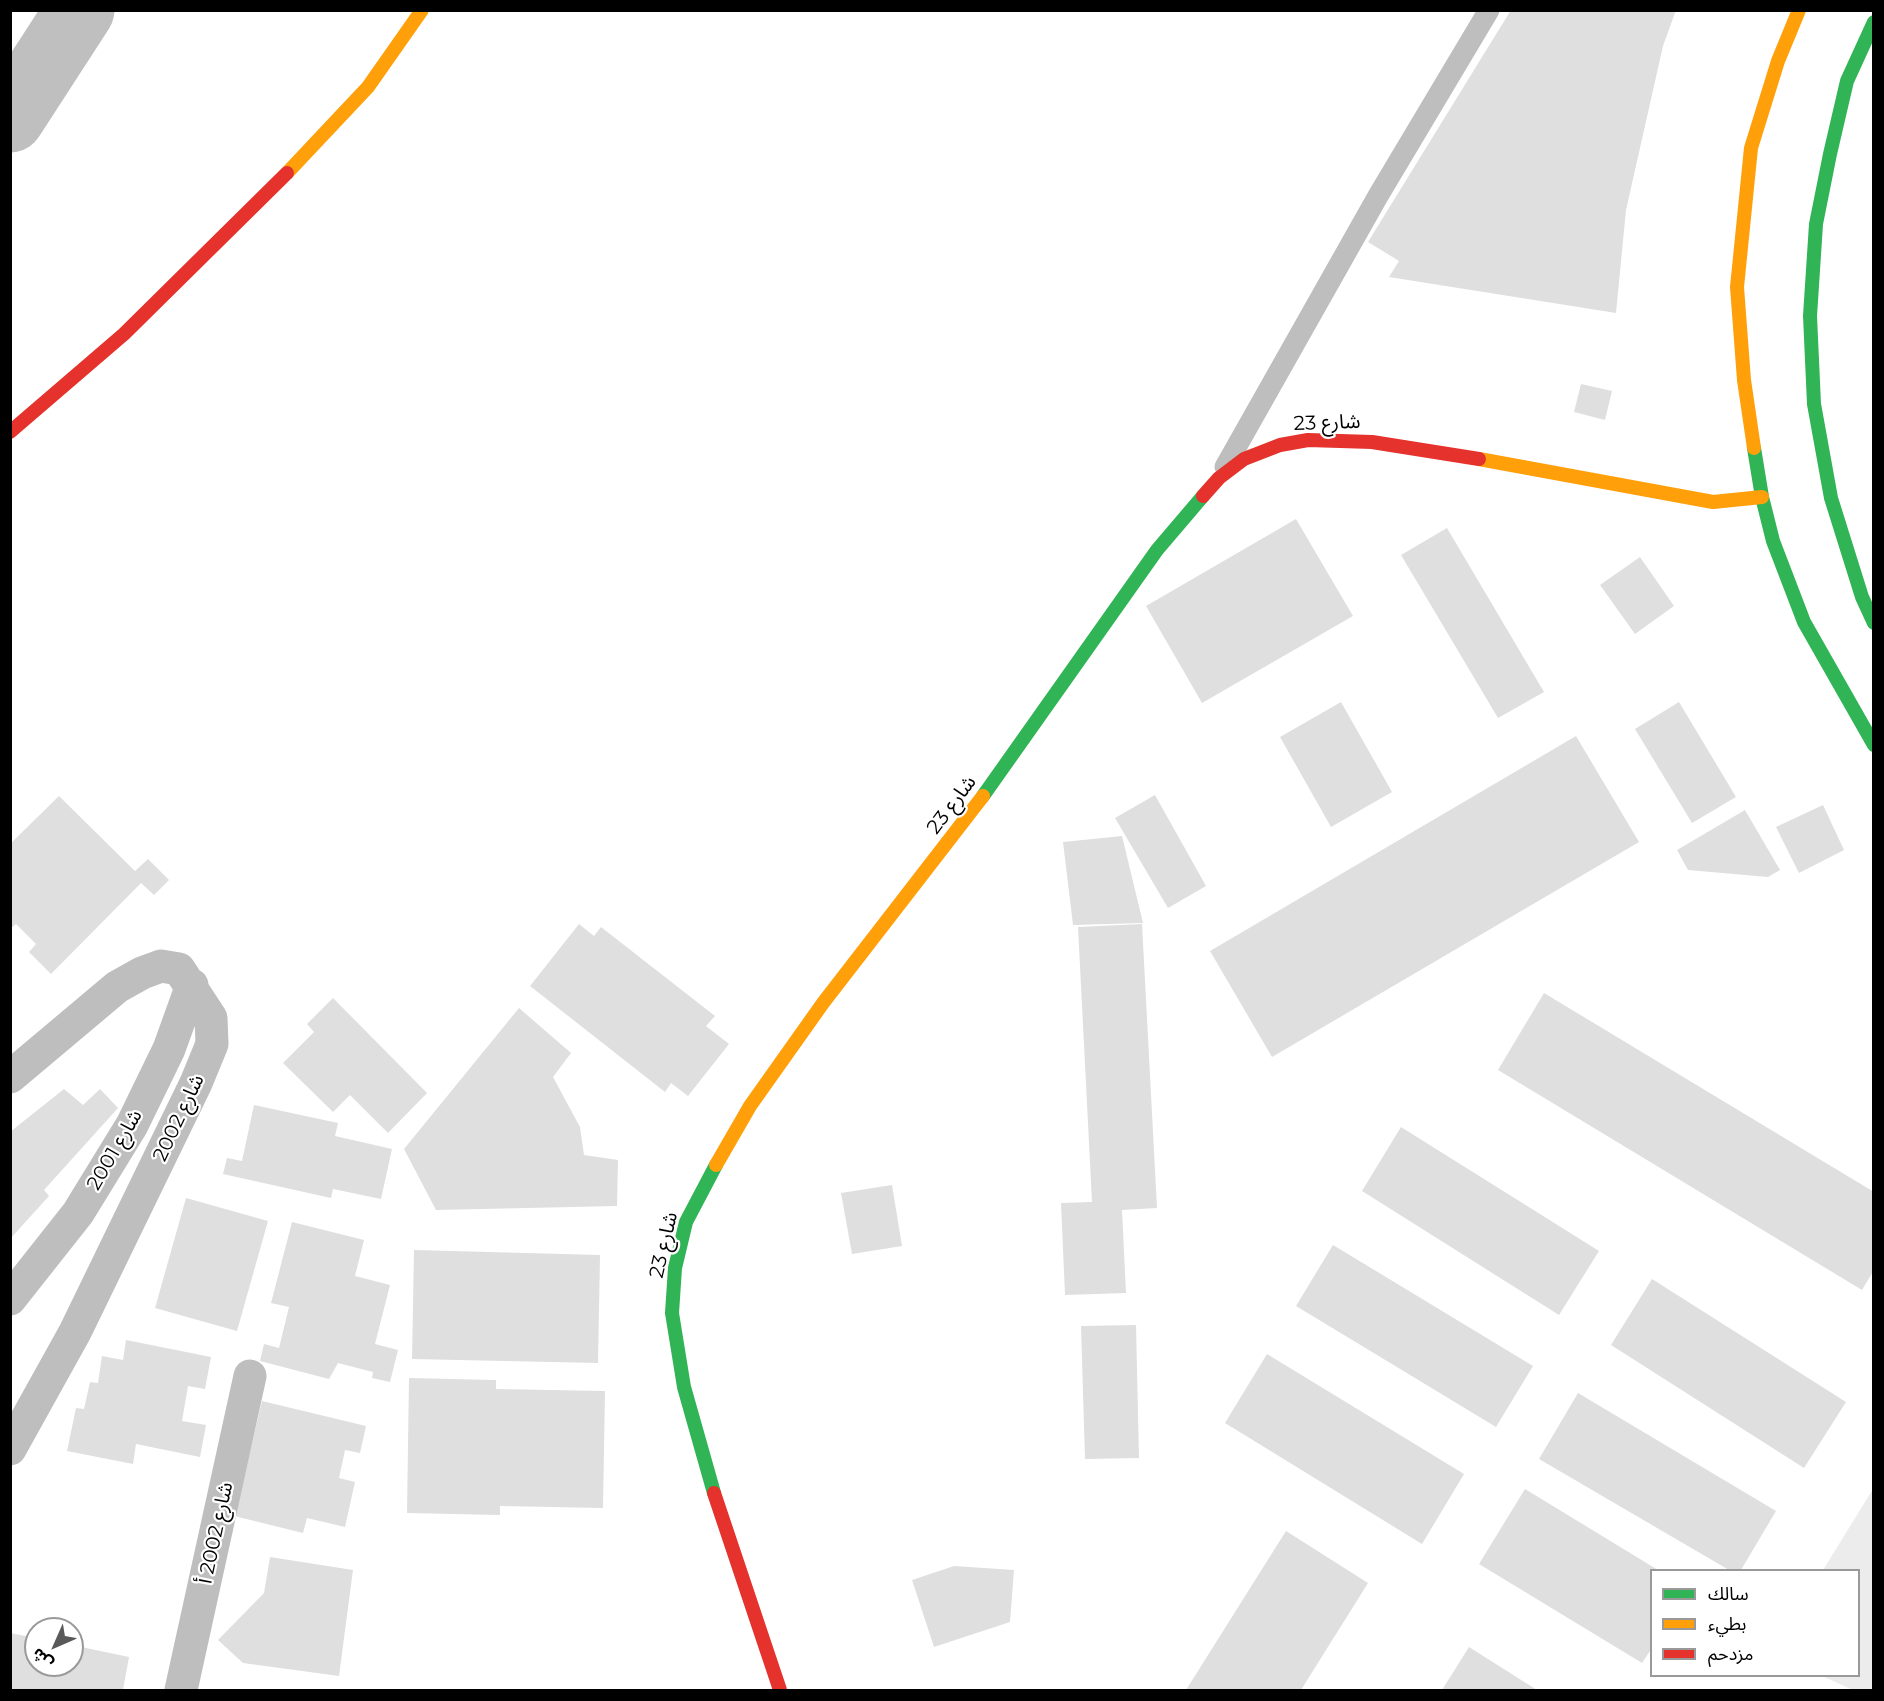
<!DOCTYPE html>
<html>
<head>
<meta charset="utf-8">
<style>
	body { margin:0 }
	#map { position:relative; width:1884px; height:1701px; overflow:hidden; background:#fff; font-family:Montserrat,"Noto Sans Arabic",sans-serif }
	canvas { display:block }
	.frame { position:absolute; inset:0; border:12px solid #000; pointer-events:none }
	.legend { position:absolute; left:1650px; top:1569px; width:210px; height:108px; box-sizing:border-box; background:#fff; border:2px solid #999; margin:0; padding:8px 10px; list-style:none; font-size:18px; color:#000 }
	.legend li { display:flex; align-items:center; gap:12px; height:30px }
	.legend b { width:30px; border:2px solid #999 }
	.north { position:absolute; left:24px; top:1617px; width:60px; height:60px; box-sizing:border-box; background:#fff; border:2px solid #999; border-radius:50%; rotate:225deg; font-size:16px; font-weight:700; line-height:24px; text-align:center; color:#000 }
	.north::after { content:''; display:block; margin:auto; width:21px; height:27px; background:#595959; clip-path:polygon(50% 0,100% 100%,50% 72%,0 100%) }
</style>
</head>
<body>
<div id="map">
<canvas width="1884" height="1701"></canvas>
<div class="frame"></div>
<ul class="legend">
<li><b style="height:8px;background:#30b455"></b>سالك</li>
<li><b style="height:8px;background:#ff9f0a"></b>بطيء</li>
<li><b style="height:8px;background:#e5322d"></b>مزدحم</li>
</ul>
<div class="north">ش</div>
</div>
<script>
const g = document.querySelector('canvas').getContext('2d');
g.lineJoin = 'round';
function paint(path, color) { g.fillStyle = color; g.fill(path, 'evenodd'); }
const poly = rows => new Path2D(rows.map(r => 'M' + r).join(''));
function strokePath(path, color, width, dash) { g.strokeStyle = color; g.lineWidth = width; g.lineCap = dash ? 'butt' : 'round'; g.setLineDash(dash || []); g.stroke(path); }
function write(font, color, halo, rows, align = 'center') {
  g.font = font + ' Montserrat,"Noto Sans Arabic",sans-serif'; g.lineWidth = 4.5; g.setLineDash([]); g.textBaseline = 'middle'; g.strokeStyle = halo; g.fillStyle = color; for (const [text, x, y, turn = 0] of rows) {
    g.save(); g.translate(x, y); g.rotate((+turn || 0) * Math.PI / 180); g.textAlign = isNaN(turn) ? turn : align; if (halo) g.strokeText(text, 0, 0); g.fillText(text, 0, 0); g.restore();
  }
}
const green = poly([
	[1873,1489,1873,1690,1853,1690,1822,1676,1858,1676,1858,1570,1823,1570]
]);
const river = poly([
	[10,118,80,10]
]);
const building = poly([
	[1511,10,1676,10,1663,46,1626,210,1616,313,1389,277,1399,261,1368,242],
	[1581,384,1612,391,1605,420,1574,412],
	[1296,519,1353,616,1202,703,1146,606],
	[1447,528,1544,692,1498,718,1401,555],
	[1640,557,1674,606,1635,634,1600,585],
	[1341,702,1392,792,1331,827,1280,737],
	[1679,702,1736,797,1692,823,1635,729],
	[1576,736,1639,842,1272,1057,1210,951],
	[1155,795,1206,886,1168,908,1115,818],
	[59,796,135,871,148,859,169,880,154,895,141,883,51,974,29,952,36,944,16,924,10,929,10,844],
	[1823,805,1844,850,1799,873,1776,827],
	[1745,810,1780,870,1768,877,1688,870,1677,850],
	[1122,836,1143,923,1073,925,1063,842],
	[579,924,594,936,601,927,715,1016,706,1026,729,1044,688,1096,671,1083,665,1092,530,986],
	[1142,924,1157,1208,1122,1210,1126,1293,1065,1295,1061,1203,1092,1202,1078,927],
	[1544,993,1874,1192,1874,1270,1862,1290,1498,1070],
	[333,998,427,1093,388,1133,350,1095,333,1112,283,1063,314,1032,307,1024],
	[519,1008,571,1053,553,1077,580,1127,584,1155,618,1160,617,1206,436,1210,404,1149],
	[64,1089,83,1105,100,1089,118,1108,44,1190,49,1196,10,1239,10,1132],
	[254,1105,338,1123,335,1136,392,1149,381,1199,333,1189,331,1198,223,1174,227,1158,242,1161],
	[1401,1127,1599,1251,1559,1315,1362,1191],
	[892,1185,902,1246,852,1254,841,1193],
	[186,1198,268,1221,237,1331,155,1308],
	[292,1222,364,1240,355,1276,390,1285,375,1344,398,1350,390,1382,372,1378,373,1372,338,1363,329,1379,260,1361,264,1344,279,1348,289,1307,271,1303],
	[1333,1245,1533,1366,1496,1427,1296,1306],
	[414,1250,600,1255,598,1363,412,1359],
	[1652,1279,1846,1402,1804,1468,1611,1345],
	[1136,1325,1139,1458,1085,1459,1081,1326],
	[126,1340,211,1357,205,1389,188,1386,182,1421,206,1425,200,1457,136,1444,133,1464,67,1451,76,1408,84,1409,90,1382,98,1383,102,1356,123,1360],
	[1267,1354,1464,1474,1422,1544,1225,1423],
	[409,1378,496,1380,496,1389,605,1391,603,1508,500,1506,500,1515,407,1513],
	[1578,1393,1776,1511,1741,1570,1729,1570,1539,1459],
	[262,1401,366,1426,360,1453,345,1450,339,1478,355,1482,345,1527,307,1518,303,1533,222,1513,245,1473],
	[1525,1489,1658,1570,1652,1570,1652,1648,1642,1663,1479,1564],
	[1286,1531,1368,1583,1301,1690,1186,1690],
	[270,1557,353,1570,339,1676,243,1663,218,1640,264,1593],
	[954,1566,1014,1570,1010,1622,934,1647,912,1580],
	[10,1633,36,1638,36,1665,72,1665,72,1645,129,1657,123,1690,10,1690],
	[1469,1647,1537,1690,1442,1690]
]);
const lane = poly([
	[1225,467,1378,196,1489,10]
]);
const street = poly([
	[10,1077,117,987,142,973,161,966,179,969,211,1018,212,1044,196,1083,75,1332,10,1449],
	[10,1299,78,1213,132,1125,169,1049,192,985],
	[181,1690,250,1376]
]);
const fast = poly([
	[1874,22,1847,81,1830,154,1816,224,1810,316,1814,404,1831,498,1862,597,1874,623],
	[1754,448,1762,497,1773,541,1804,622,1874,745],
	[983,796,1157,550,1203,496],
	[714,1493,684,1387,672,1313,675,1268,686,1222,716,1165]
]);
const slow = poly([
	[287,173,368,87,422,10],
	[1754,448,1744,380,1737,287,1751,148,1778,61,1799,10],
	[1479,459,1713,502,1762,497],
	[716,1165,750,1106,823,1003,983,796]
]);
const jam = poly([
	[10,432,124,334,287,173],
	[1203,496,1219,478,1244,459,1280,445,1308,440,1372,442,1479,459],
	[714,1493,780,1690]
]);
const streetNames = [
	["شارع 23",1327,423,-2],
	["شارع 23",952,805,-53],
	["شارع 2002",179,1118,-65],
	["شارع 2001",115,1150,-60],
	["شارع 23",664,1245,-77],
	["شارع 2002 أ",216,1533,-78]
];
paint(green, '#ececec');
strokePath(river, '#bfbfbf', 69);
paint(building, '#dfdfdf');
strokePath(lane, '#bebebe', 21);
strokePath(street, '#bebebe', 33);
strokePath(fast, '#30b455', 14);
strokePath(slow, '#ff9f0a', 14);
strokePath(jam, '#e5322d', 14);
write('20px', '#000', '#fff', streetNames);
</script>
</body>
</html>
